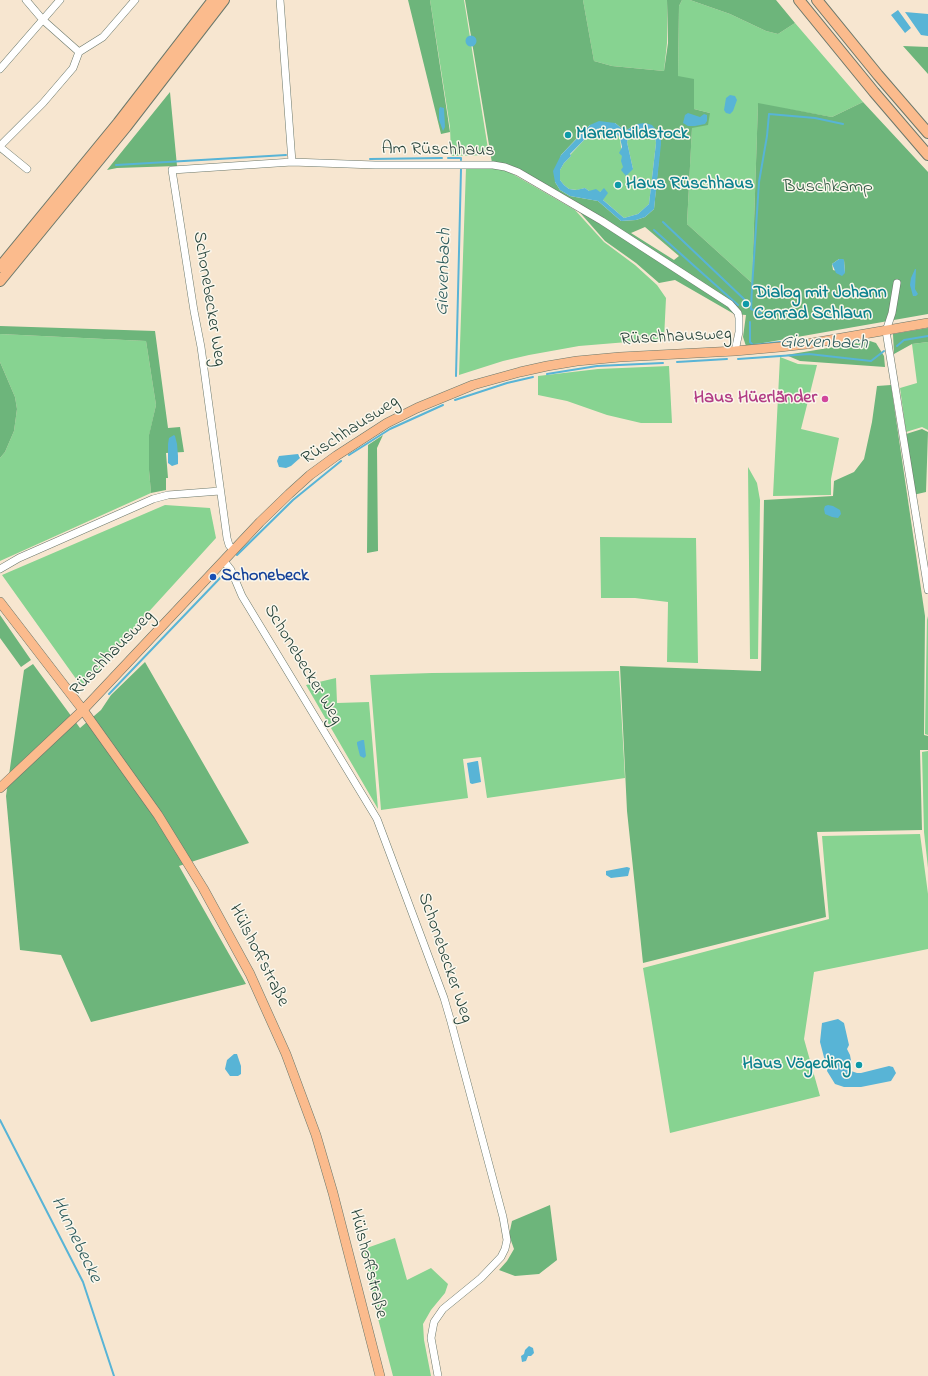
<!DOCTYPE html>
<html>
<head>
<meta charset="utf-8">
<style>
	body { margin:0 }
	canvas { display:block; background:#f7e6d0 }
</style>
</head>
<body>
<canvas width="928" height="1376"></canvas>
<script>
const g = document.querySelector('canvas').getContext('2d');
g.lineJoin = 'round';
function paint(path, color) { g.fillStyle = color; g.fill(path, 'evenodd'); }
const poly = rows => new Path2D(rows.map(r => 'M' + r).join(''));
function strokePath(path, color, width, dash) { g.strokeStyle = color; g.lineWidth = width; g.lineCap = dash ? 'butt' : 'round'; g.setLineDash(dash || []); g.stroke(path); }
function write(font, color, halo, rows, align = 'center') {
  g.font = font + ' "Indie Flower",sans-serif'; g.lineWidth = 3; g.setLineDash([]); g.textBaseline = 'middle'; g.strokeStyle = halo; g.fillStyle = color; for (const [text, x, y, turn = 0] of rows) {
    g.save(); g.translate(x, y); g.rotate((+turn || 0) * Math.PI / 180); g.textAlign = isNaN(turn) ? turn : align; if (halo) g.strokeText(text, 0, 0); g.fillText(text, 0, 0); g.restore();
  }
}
const green = poly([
	[430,0,464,0,489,155,451,156,450,127],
	[583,0,667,0,667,43,664,71,612,66,594,61],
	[682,0,690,0,730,14,766,31,778,34,795,23,863,102,832,117,758,104,752,283,687,224,692,127,710,113,694,109,678,76,679,6],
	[600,128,612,130,616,133,620,138,622,156,633,169,627,142,629,136,633,131,639,129,644,129,650,132,655,136,656,143,649,204,638,214,624,218,602,199,604,189,600,192,589,191,585,188,577,190,569,189,564,185,560,180,560,170,564,163,571,156,570,155,586,138,587,139,594,132],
	[466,168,504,169,575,210,604,242,635,265,657,285,666,298,664,339,579,346,529,355,503,361,459,375],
	[0,334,146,341,156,405,149,436,149,470,151,493,0,561,0,458,5,452,14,431,17,409,15,397,0,362],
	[928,342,928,430,922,427,906,432,900,388,917,383,912,344],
	[780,357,798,364,817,365,801,429,839,438,831,479,831,495,773,496],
	[669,366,672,423,641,423,607,415,567,401,538,395,538,376,598,369],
	[748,467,757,483,760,500,758,659,750,659],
	[165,505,210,508,216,538,123,640,86,684,79,683,2,575],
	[600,537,696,538,698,663,667,662,668,602,635,598,601,598],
	[927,616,928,620,928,735,925,734],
	[619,671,625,778,487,798,481,757,463,759,468,798,381,810,370,675,432,673],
	[336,678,337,703,369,702,378,809,306,685],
	[928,751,928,868,924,832,922,752],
	[920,834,928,894,928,949,814,972,804,1039,820,1096,670,1133,643,968,829,919,822,836],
	[395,1238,407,1280,431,1268,448,1284,445,1293,431,1310,423,1324,424,1340,431,1376,393,1376,375,1307,364,1249]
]);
const forest = poly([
	[408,0,430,0,450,132,441,134],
	[465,0,583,0,594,61,612,66,664,71,668,43,667,0,682,0,679,6,678,76,694,79,694,109,710,113,708,125,692,128,687,224,752,283,758,103,832,117,863,102,928,172,928,314,746,346,743,337,746,315,734,314,675,280,659,283,636,263,605,241,576,208,540,183,492,163],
	[615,123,625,131,637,124,661,136,654,209,645,217,636,220,621,221,598,201,570,196,560,190,555,182,561,155,577,138,590,125],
	[645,227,679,256,674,260,631,233],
	[839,259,844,260,845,273,833,270,832,264],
	[690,0,776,0,795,23,778,34,766,31,730,14],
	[903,46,928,47,928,74],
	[170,92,177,166,117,168,107,170],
	[0,326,155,331,168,428,180,427,184,452,166,453,168,478,166,478,166,490,151,493,149,470,149,435,156,405,146,341,0,334],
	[928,328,928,342,912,344,894,354,893,334],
	[870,341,876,343,884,356,885,367,800,361,786,355],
	[0,362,15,397,17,409,14,431,5,452,0,458],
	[891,385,925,616,924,735,928,736,928,750,920,750,922,830,817,832,826,917,643,963,627,811,620,666,761,671,764,500,833,496,834,481,854,472,864,459,872,422,877,386],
	[922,429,928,432,926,492,913,495,906,434],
	[383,435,377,448,378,551,367,553,368,445],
	[0,615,31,660,21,667,0,638],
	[145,662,249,843,179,866,246,984,91,1022,61,955,20,950,6,796,24,670,33,664,80,728,101,710,111,695],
	[550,1205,557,1260,539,1274,515,1276,499,1270,507,1261,514,1249,509,1235,512,1221]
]);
const water = poly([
	[898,10,911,28,905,33,891,15],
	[905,12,928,14,928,36,921,35],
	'465.5 41a5.5 5.5 0 1 1 11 0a5.5 5.5 0 1 1-11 0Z',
	[730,95,735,96,737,100,733,111,730,114,726,113,724,110,726,98],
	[440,107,444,108,445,127,443,131,439,120,439,109],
	[688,113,700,117,704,114,707,115,707,121,705,124,695,126,688,126,683,123,685,115],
	[599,121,615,123,625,131,637,124,645,123,652,125,661,136,661,144,654,209,645,217,636,220,621,221,598,201,570,196,560,190,555,182,553,171,561,155,590,125],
	[600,128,612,130,616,133,620,138,622,147,619,153,622,156,621,161,623,167,621,170,626,176,633,169,627,142,629,136,633,131,639,129,644,129,650,132,655,136,656,143,649,204,638,214,624,218,603,200,608,193,604,188,600,192,596,189,589,191,585,188,576,190,569,189,564,185,560,180,560,170,564,163,571,156,570,154,586,138,587,139,594,132],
	[839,259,843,259,844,260,845,273,842,276,836,273,832,264],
	[915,269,916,269,915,289,918,294,916,296,913,296,910,285,911,278],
	[174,435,175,436,177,444,178,456,178,464,172,466,168,463,168,444,169,438],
	[298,454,300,458,291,466,286,468,279,467,277,461,279,456],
	[828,505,833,506,840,510,841,514,838,518,832,517,825,514,824,509,825,506],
	[362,740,364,740,366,756,364,758,360,756,357,744,357,742],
	[477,761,478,761,481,782,472,784,470,783,467,763],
	[627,867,630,868,628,876,611,878,606,875,606,871],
	[838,1019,844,1023,849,1045,847,1049,850,1055,852,1066,850,1069,851,1071,857,1073,861,1073,889,1066,893,1067,896,1073,891,1081,861,1087,844,1087,835,1084,827,1071,828,1066,825,1061,820,1042,822,1023],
	[234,1054,237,1054,241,1066,241,1074,238,1076,230,1076,225,1069,227,1060],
	[529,1346,533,1348,534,1353,531,1356,528,1356,526,1361,522,1362,521,1356,524,1354,525,1350]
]);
const stream = poly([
	[448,158,461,158,461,160],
	[370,159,442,158],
	[116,165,286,155],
	[663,222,745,300],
	[654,230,738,305],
	[761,313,751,309,752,288,759,182,767,136,769,114,815,118,843,124],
	[750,322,750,342,753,345,780,342],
	[897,346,904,340,928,336],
	[738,359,809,354,871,361,884,351],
	[677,362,727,359],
	[547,374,597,366,663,363],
	[456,376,461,169],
	[455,400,507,383,533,377],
	[349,455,390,429,443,405],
	[237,555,293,500,341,461],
	[109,694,222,576],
	[0,1120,83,1282,114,1376]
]);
const minor = poly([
	[26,0,43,20,79,52],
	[280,0,292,162],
	[0,69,60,0],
	[0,146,43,103,73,68,79,52,103,37,135,0],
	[0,147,27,169],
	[897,283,892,313,886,331,928,590],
	[233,550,229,545,227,538,201,347,194,311,172,170,292,162,375,165,493,165,505,167,518,172,602,221,730,304,738,313,739,318,739,332,735,351],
	[224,561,231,570,242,596,377,819,444,998,451,1022,503,1217,507,1240,505,1249,501,1257,481,1278,443,1309,434,1322,431,1338,438,1376],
	[0,569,19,558,153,499,168,495,220,491]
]);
const major = poly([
	[0,602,83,710,158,815,203,888,250,974,286,1054,316,1135,333,1193,380,1376],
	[0,788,83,710,260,522,289,494,310,475,336,456,387,423,417,408,473,385,520,372,547,366,577,361,620,357,735,351,780,347,807,344,928,323]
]);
const highway = poly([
	[799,0,874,92,928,155],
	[817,0,878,75,928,133],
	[0,267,118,123,213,0],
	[0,281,126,127,224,0]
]);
const markers = [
	[568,135,4,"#0f9aa8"],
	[618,185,4,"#0f9aa8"],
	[746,304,4,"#0f9aa8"],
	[825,399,4,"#d1479c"],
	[213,577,4,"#1a4fb4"],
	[859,1065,4,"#0f9aa8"]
];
const cultureNames = [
	["Marienbildstock",576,135],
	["Haus Rüschhaus",626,185],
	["Dialog mit Johann",754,294],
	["Conrad Schlaun",754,315],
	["Haus Vögeding",851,1065,"right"]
];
const streetNames = [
	["Am Rüschhaus",438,151,1],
	["Schonebecker Weg",208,299,81],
	["Rüschhausweg",676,338,-3],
	["Rüschhausweg",351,431,-33],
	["Rüschhausweg",113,654,-46],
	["Schonebecker Weg",302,665,59],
	["Hülshoffstraße",258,956,63],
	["Schonebecker Weg",444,958,71],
	["Hülshoffstraße",367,1264,76]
];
const parkNames = [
	["Buschkamp",828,188]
];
const hotelNames = [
	["Haus Hüerländer",817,399]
];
const transitNames = [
	["Schonebeck",221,577]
];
const waterNames = [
	["Gievenbach",445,272,-88],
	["Gievenbach",824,344,1],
	["Hunnebecke",75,1240,64]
];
paint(green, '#87d391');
paint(forest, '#6db57b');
paint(water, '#58b4d6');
strokePath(stream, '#58b4d6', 2);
strokePath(minor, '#6b786b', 8);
strokePath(major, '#6b786b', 10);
strokePath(highway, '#6b786b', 12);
strokePath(minor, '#fff', 7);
strokePath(major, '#fbbb8d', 9);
strokePath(highway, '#fbbb8d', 10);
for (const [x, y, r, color] of markers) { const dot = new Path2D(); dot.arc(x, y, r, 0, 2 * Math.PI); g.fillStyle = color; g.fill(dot); strokePath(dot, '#fbf7ec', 1.5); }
write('bold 18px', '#0d838f', '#fbf7ec', cultureNames, 'left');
write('18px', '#1f3d34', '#fbf7ec', streetNames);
write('18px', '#345b47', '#fbf7ec', parkNames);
write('bold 18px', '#b23c85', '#fbf7ec', hotelNames, 'right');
write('bold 18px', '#164399', '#fbf7ec', transitNames, 'left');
write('italic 19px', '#2d5b5c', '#fbf7ec', waterNames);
</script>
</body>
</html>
